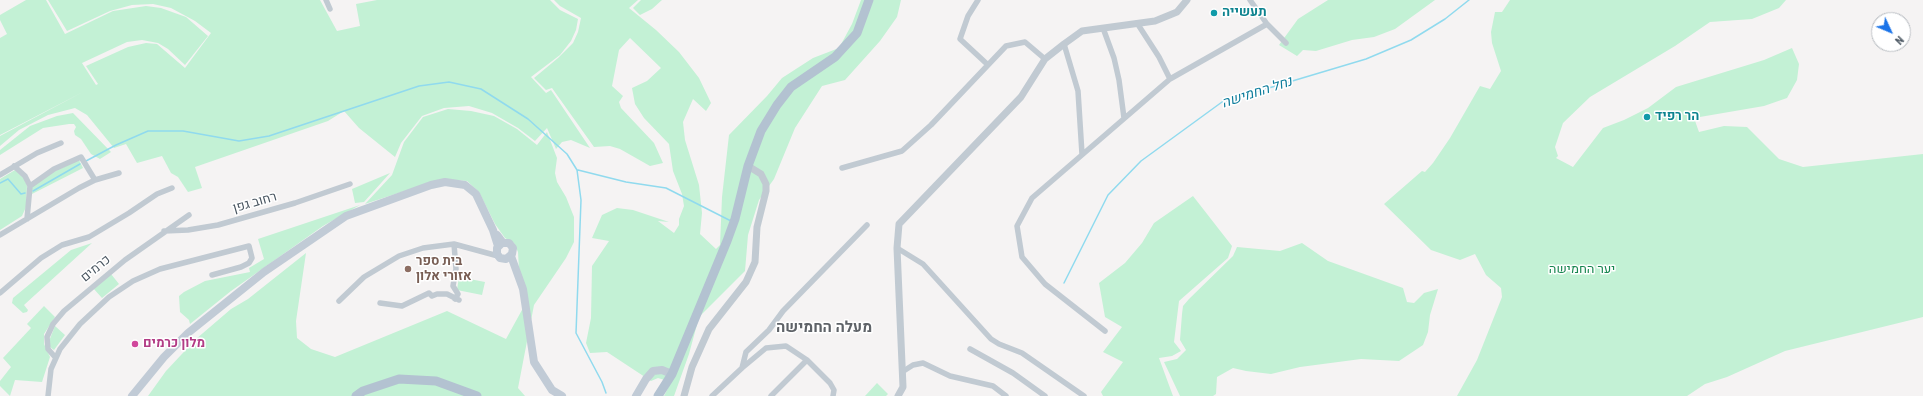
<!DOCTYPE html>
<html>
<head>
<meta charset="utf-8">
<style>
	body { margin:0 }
	#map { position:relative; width:1923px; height:396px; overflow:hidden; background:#f5f3f3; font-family:"Roboto Condensed",sans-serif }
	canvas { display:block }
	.north { position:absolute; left:1871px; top:12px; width:40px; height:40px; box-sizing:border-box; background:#fff; border:1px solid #b7bbc0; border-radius:50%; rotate:134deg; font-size:11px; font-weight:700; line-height:16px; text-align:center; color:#4a5661 }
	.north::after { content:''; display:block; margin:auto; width:14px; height:18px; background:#1a73e8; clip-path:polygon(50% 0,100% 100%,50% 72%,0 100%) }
</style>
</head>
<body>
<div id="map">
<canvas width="1923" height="396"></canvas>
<div class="north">N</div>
</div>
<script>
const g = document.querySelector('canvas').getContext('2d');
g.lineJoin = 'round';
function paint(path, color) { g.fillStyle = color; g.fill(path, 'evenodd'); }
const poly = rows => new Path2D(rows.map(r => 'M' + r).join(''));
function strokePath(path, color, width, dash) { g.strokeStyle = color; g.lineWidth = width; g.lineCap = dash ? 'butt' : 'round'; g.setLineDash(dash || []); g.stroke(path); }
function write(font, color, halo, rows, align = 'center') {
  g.font = font + ' "Roboto Condensed",Heebo,sans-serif'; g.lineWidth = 3; g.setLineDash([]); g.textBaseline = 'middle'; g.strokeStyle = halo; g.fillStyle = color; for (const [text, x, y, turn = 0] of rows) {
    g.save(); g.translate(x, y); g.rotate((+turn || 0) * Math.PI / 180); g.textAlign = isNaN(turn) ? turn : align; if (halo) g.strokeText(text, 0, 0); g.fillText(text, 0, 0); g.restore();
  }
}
const green = poly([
	[26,0,46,0,65,34,113,11,146,6,161,8,186,17,208,36,185,65,168,49,158,43,142,40,127,42,82,63,96,85,98,84,86,66,128,47,146,43,157,44,185,68,211,33,195,21,171,8,153,4,132,5,110,11,67,31,48,0,320,0,337,31,360,26,356,4,377,0,550,0,560,10,578,19,576,30,571,41,560,55,531,77,546,93,551,90,590,148,571,140,562,142,556,149,547,128,535,141,518,128,492,113,469,106,444,108,422,116,401,143,395,157,359,128,344,111,328,121,195,167,202,188,188,192,178,177,171,173,162,156,137,163,126,144,114,148,87,115,75,108,48,115,19,130,0,146,0,136,83,92,0,135,0,38,7,34,0,20,0,15],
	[554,0,638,0,629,8,656,30,679,52,699,78,711,103,706,111,693,99,683,122,685,140,699,185,702,213,700,234,716,249,720,245,722,197,729,135,767,96,782,78,813,58,839,48,852,24,861,0,901,0,897,17,880,41,845,80,822,86,795,128,774,179,759,200,748,235,745,271,699,317,689,354,674,396,664,396,671,382,658,378,651,381,607,352,590,353,586,343,591,318,592,266,609,241,592,238,602,215,617,208,633,210,669,222,658,221,674,233,679,225,679,219,684,206,682,194,673,171,669,144,644,118,635,104,632,88,647,81,661,68,630,38,619,50,612,86,623,96,619,102,621,108,654,143,663,163,650,166,620,149,610,146,594,147,552,88,546,90,534,78,558,58,573,43,578,32,581,18,560,6],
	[641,0,662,0,652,9,640,15,633,8],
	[1328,0,1435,0,1395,29,1374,37,1352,40,1316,51,1303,50,1297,56,1279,45,1298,19],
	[1510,0,1786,0,1779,8,1752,19,1710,22,1675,46,1590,97,1563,123,1555,147,1558,156,1556,158,1573,167,1603,128,1624,120,1648,108,1676,87,1764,60,1792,48,1799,64,1797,80,1787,98,1764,106,1694,118,1699,132,1724,126,1747,127,1779,159,1803,167,1923,154,1923,317,1785,351,1727,377,1705,384,1687,396,1457,396,1477,360,1502,297,1501,288,1486,275,1475,254,1460,260,1431,250,1384,204,1422,171,1425,172,1433,163,1450,138,1480,86,1490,89,1501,71,1492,43,1491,32,1495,12,1502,12],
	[448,109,471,111,494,116,517,129,537,145,547,132,557,158,555,173,557,182,566,197,574,217,574,242,566,258,534,305,518,388,525,396,148,396,166,371,196,339,231,309,248,299,306,253,296,321,297,338,311,349,335,357,447,311,506,339,528,299,519,270,518,252,514,243,505,238,495,224,479,192,467,181,441,179,365,204,392,175,404,142,423,117],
	[73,113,111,152,100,159,91,154,81,139,75,135,74,131,76,127,74,124,69,124,43,128,0,155,0,150,30,126,57,116],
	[79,160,83,168,32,194,31,187,49,174],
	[15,170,24,178,27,186,26,207,22,216,0,230,0,179],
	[390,173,364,202,355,203,352,189],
	[1193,196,1232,246,1228,258,1179,301,1174,342,1181,351,1172,356,1159,358,1173,396,1103,396,1101,392,1123,362,1103,352,1122,327,1105,317,1099,283,1125,263,1142,243,1154,223],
	[360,205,323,226,231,291,190,324,189,320,180,312,179,296,184,292,205,281,250,272,249,268,264,259,258,239],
	[92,243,24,305,28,310,27,312,23,313,12,303,13,298,71,250],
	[1302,243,1328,261,1403,288,1407,302,1414,303,1424,293,1438,289,1430,315,1428,332,1423,345,1399,361,1361,359,1300,367,1271,374,1246,371,1233,368,1217,377,1216,394,1213,396,1180,396,1164,362,1177,359,1186,350,1180,340,1182,314,1183,306,1189,299,1233,256,1237,247,1280,251],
	[111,274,119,284,102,298,93,288],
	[459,277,485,282,482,295,457,290],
	[44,306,55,317,44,334,44,344,50,357,42,382,15,380,10,396,0,386,0,381,11,367,3,358,31,328,27,324],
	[55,326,65,335,54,350,50,347,49,341],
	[877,383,888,394,886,396,865,396]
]);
const stream = poly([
	[86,161,116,145,148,131,183,131,239,141,269,136,419,86,449,82,481,89,528,119,567,154,577,170,581,200,576,333,602,382,606,393],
	[578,170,626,182,666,188,731,221],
	[0,183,8,179,21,194,25,193],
	[33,191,80,164],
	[1064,283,1108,195,1141,161,1222,102,1366,59,1411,40,1445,19,1469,0]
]);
const minor = poly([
	[326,0,330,9],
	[978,0,968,16,960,39,987,64],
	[1250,0,1267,24,1286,43],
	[1137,23,1159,57,1170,79],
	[1103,28,1114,58,1119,80,1124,118],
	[1064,44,1078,91,1082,154],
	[14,166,25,176,30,186,27,219],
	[842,168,902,151,931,125,1006,46,1025,42,1045,59],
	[0,175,37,153,61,143],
	[30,186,54,169,81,157,95,180],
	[164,231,188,230,218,225,295,203,350,184],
	[0,235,79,188,95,180,119,173],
	[454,244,456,269,453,286,458,294,455,299],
	[897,248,923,264,991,339,999,344,1022,353,1084,396],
	[0,293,41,258,62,245,89,237,129,213,157,194,172,188],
	[339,301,364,277,399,256,423,248,454,244,498,256],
	[380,303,402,306,429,293,432,296,437,294,447,294,459,300],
	[1105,331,1045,284,1022,257,1017,226,1032,198,1170,79,1267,24],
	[970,349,1013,373,1045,396],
	[55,357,48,349,47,337,53,324,64,311,125,260,189,215],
	[902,372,913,365,923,363,950,376,993,386,1006,396],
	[48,396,51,369,60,349,80,324,109,297,133,281,160,269,249,246,252,258,249,263,241,267,212,275],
	[712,396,742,368],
	[771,396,807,360],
	[833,396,834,390,830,383,807,360,786,346,766,348,742,368,746,352,769,330,783,311,867,225]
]);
const tertiary = poly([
	[684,396,692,367,709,329,746,282,755,262,757,227,766,191,766,184,761,174,748,166],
	[898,396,903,387,897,248,899,224,1021,97,1045,59,1064,44,1082,31,1155,21,1177,12,1187,0]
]);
const secondary = poly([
	[497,235,503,243,509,243,513,248,512,254,506,259,500,258,497,254,497,248,502,243],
	[511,256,523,289,534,362,552,390,562,396],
	[132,396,164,357,188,333,264,272,346,216,431,185,445,182,465,185,476,194,493,230,498,246],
	[636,396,646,379,653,371,662,370,672,374]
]);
const primary = poly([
	[356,396,363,391,399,379,436,381,477,396],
	[658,396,672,374,727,241,735,219,748,166,761,131,777,105,791,87,835,57,857,33,869,0]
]);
const markers = [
	[1214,13,4,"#0f9aa8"],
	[1647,117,4,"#0f9aa8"],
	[408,269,4,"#8d6e63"],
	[135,344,4,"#d1479c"]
];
const cultureNames = [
	["תעשייה",1222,13],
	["הר רפיד",1655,117]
];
const streetNames = [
	["רחוב גפן",255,203,-16],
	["כרמים",96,269,-39]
];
const educationNames = [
	["בית ספר",416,262],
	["אזורי אלון",416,277]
];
const parkNames = [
	["יער החמישה",1582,270]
];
const hotelNames = [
	["מלון כרמים",143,344]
];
const waterNames = [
	["נחל החמישה",1257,93,-18]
];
const quarterNames = [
	["מעלה החמישה",824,328]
];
paint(green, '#c3f1d5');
strokePath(stream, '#90daee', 1.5);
strokePath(minor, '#c1cad2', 5.5);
strokePath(tertiary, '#c1cad2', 7);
strokePath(secondary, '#c1cbd6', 8);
strokePath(primary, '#b3c2d1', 9);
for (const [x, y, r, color] of markers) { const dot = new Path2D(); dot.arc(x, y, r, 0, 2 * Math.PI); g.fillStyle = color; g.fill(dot); strokePath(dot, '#fff', 1.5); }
write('bold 13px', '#0d838f', '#fff', cultureNames, 'left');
write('13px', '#4a5661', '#fff', streetNames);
write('bold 13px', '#785e54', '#fff', educationNames, 'left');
write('13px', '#17864f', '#fff', parkNames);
write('bold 13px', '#b23c85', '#fff', hotelNames, 'left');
write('italic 14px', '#0c7c9b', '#fff', waterNames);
write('bold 15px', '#5f6368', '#fff', quarterNames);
</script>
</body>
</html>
